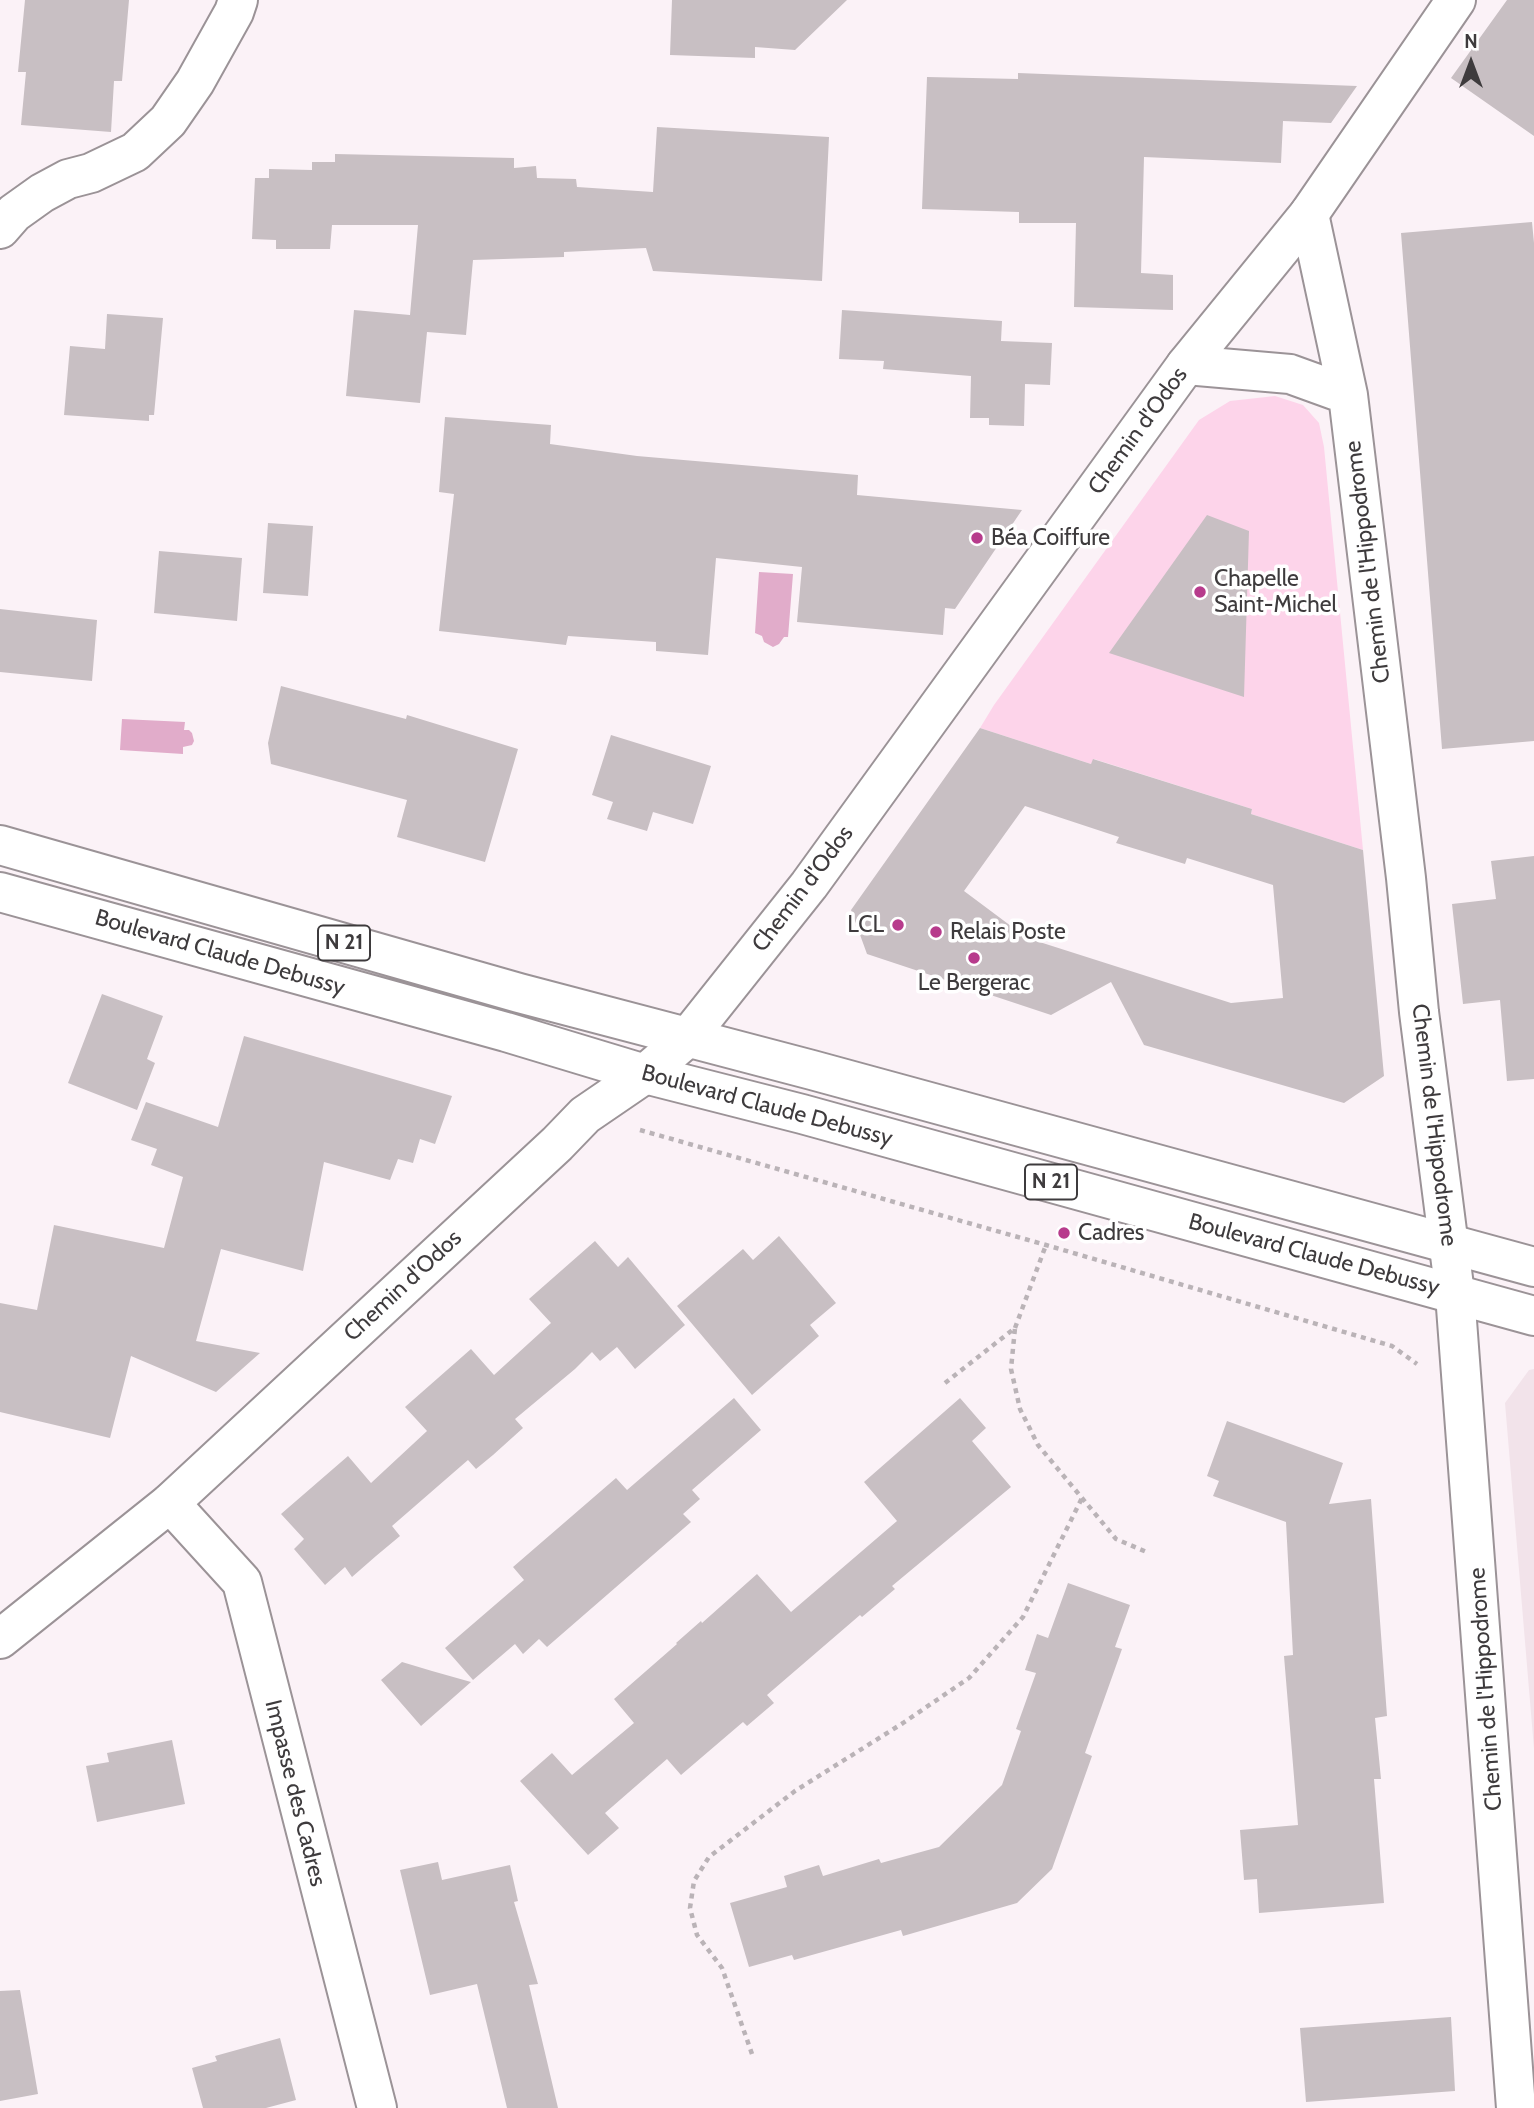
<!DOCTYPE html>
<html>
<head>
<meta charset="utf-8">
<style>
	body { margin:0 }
	#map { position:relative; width:1534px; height:2108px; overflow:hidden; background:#fbf2f7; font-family:Cabin,sans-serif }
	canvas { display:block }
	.north { position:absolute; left:1436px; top:28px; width:70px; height:70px; -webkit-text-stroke:5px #fff; paint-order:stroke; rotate:0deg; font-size:19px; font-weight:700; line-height:28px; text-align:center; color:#3e3b3d }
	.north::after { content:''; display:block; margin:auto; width:24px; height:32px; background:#3e3b3d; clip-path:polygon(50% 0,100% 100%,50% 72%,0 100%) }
</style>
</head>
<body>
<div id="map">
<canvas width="1534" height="2108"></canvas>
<div class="north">N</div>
</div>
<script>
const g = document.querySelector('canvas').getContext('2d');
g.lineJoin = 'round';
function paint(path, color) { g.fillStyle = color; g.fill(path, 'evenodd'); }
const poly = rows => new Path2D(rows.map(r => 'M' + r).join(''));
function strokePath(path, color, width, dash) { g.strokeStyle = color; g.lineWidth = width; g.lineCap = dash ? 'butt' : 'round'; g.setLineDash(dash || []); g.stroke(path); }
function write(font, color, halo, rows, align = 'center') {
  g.font = font + ' Cabin,sans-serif'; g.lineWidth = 7; g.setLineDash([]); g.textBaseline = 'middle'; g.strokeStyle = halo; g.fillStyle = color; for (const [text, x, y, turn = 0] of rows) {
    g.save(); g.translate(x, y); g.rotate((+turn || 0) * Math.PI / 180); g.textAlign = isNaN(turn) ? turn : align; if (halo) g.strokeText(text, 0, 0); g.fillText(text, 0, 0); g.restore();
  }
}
const built = poly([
	[1534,1369,1534,1749,1505,1403,1529,1370]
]);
const green = poly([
	[1275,396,1303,405,1319,423,1324,447,1363,850,1251,814,1252,809,1094,759,1091,764,980,728,994,705,1199,420,1230,401]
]);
const water = poly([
	[759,572,793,574,788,637,784,637,779,644,773,647,764,642,762,636,755,633],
	[122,719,185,722,184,730,189,730,192,733,194,741,192,745,183,747,183,754,120,750]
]);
const building = poly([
	[25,0,129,0,122,81,114,81,111,132,21,125,26,72,18,72],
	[672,0,847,0,795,50,755,47,755,58,670,55],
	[1507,0,1534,0,1534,136,1451,78],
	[1018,73,1069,75,1357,86,1331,123,1283,121,1281,163,1144,157,1141,273,1173,275,1173,310,1074,307,1076,223,1019,223,1019,212,922,209,927,77,1018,79],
	[657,127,829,137,822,281,653,271,646,248,564,252,564,257,473,260,466,335,427,332,420,403,346,396,354,310,410,315,418,225,332,225,330,249,276,249,276,240,252,239,255,178,269,178,269,169,312,170,312,162,335,162,335,154,514,158,514,168,536,166,537,178,576,179,577,187,653,192],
	[1532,222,1534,243,1534,741,1442,749,1401,233],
	[842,310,1002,321,1001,341,1052,343,1050,385,1025,384,1024,426,989,425,989,418,970,418,971,376,883,369,884,361,839,359],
	[107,314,163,318,154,415,149,415,149,421,64,415,70,346,105,349],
	[445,417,551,425,550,444,637,456,858,475,857,495,1022,510,955,609,945,608,943,635,797,622,802,567,716,558,708,655,656,651,656,642,568,636,566,645,439,631,454,494,439,492],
	[1207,515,1249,531,1244,697,1109,653],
	[268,523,313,526,308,596,263,593],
	[159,551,242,558,237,621,154,613],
	[0,609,97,620,92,681,0,672],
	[281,686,406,719,407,715,518,749,485,862,397,837,407,800,271,764,268,743],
	[980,728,1091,764,1093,759,1252,809,1251,814,1363,850,1384,1076,1344,1103,1144,1045,1111,982,1051,1015,867,954,851,910],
	[1025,806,1119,837,1116,843,1185,864,1187,858,1273,885,1283,998,1231,1003,1027,938,964,891],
	[611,735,711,766,693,824,653,812,647,831,607,819,613,802,592,795],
	[1534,856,1534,1079,1507,1081,1500,1000,1463,1004,1452,904,1496,899,1491,861],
	[102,994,163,1016,147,1059,155,1063,137,1110,68,1083],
	[244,1036,452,1096,435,1144,420,1139,413,1163,398,1159,390,1180,324,1162,303,1271,221,1249,196,1341,260,1353,216,1392,131,1356,110,1438,0,1412,0,1303,37,1310,54,1225,164,1248,183,1177,151,1165,157,1149,131,1140,146,1102,218,1127],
	[779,1236,836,1303,810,1325,819,1336,752,1395,677,1306,743,1249,753,1260],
	[595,1241,618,1267,628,1257,685,1325,635,1369,617,1347,600,1361,592,1352,575,1369,515,1419,523,1428,493,1455,476,1469,468,1460,392,1526,400,1536,376,1556,352,1577,345,1567,325,1585,294,1549,304,1539,281,1514,348,1456,371,1483,427,1431,405,1407,471,1349,494,1375,551,1323,529,1299],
	[734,1398,761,1430,692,1490,700,1499,683,1514,691,1522,547,1647,539,1639,523,1654,515,1644,473,1680,445,1648,524,1580,513,1567,616,1478,627,1490],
	[960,1398,986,1428,972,1441,1011,1487,892,1586,895,1589,862,1617,860,1615,767,1695,774,1703,747,1726,743,1722,681,1775,667,1759,605,1813,619,1828,588,1855,520,1781,552,1753,572,1775,634,1723,614,1699,677,1644,676,1643,701,1621,702,1623,757,1574,791,1612,897,1521,864,1482],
	[1227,1421,1343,1463,1329,1504,1371,1499,1387,1716,1375,1718,1381,1779,1374,1779,1384,1903,1259,1913,1257,1879,1244,1880,1240,1830,1298,1825,1284,1656,1293,1655,1286,1522,1213,1496,1219,1481,1207,1476],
	[1068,1583,1130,1605,1115,1647,1122,1649,1085,1753,1092,1756,1052,1869,1017,1903,903,1936,901,1930,794,1960,792,1955,749,1967,730,1903,787,1887,784,1876,819,1865,823,1876,879,1859,881,1863,939,1847,1002,1785,1021,1731,1016,1729,1036,1673,1025,1670,1037,1634,1048,1638],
	[402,1662,432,1671,471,1682,421,1726,381,1680],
	[172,1740,185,1804,97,1822,86,1766,109,1762,107,1753],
	[438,1862,442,1880,510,1865,518,1901,514,1902,538,1984,529,1985,558,2108,507,2108,477,1984,430,1995,400,1870],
	[20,1990,38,2094,0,2101,0,1991],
	[1451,2017,1455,2091,1306,2102,1300,2028],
	[280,2038,296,2100,266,2108,203,2108,192,2068,217,2061,215,2056]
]);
const path = poly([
	[640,1130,1046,1245,1392,1346,1417,1364],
	[1015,1328,1046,1245],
	[945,1383,1015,1328,1011,1369,1020,1409,1038,1445,1116,1539,1149,1553],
	[752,2054,722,1968,697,1935,690,1908,694,1881,709,1857,795,1791,903,1723,969,1678,1023,1617,1082,1498]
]);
const street = poly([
	[1309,214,1348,395,1406,878,1419,1012,1455,1294,1516,2108],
	[0,229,14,213,42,193,68,179,91,173,135,152,168,121,195,82,234,12,238,0],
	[1186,365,1290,374,1348,395],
	[170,1503,242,1582,377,2108]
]);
const secondary = poly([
	[0,1639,170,1503,557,1144,585,1115,645,1074,688,1037,809,885,1186,365,1309,214,1456,0]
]);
const primary = poly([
	[0,845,519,993,812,1070,1534,1267],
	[0,892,506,1032,645,1074,802,1114,1534,1316]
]);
const markers = [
	[977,538,7,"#b73b8c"],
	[1200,592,7,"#b73b8c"],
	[898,925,7,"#b73b8c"],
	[936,932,7,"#b73b8c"],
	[974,958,7,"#b73b8c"],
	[1064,1233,7,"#b73b8c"]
];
const shields = [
	[344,943,52],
	[1051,1182,52]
];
const shieldNames = [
	["N 21",344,943],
	["N 21",1051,1182]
];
const streetNames = [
	["Chemin d'Odos",1138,431,-54],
	["Chemin de l'Hippodrome",1368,562,-97],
	["Chemin d'Odos",803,889,-53],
	["Boulevard Claude Debussy",220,953,16],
	["Boulevard Claude Debussy",767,1106,15],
	["Chemin de l'Hippodrome",1434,1125,83],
	["Boulevard Claude Debussy",1314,1255,15],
	["Chemin d'Odos",403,1286,-43],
	["Chemin de l'Hippodrome",1486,1689,-94],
	["Impasse des Cadres",295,1793,76]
];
const poiNames = [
	["Béa Coiffure",991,538],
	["Chapelle",1214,579],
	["Saint-Michel",1214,605],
	["LCL",884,925,"right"],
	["Relais Poste",950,932],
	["Le Bergerac",974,983,"center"],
	["Cadres",1078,1233]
];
paint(built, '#f2e3ea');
paint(green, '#fdd4ea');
paint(water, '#e1acca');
paint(building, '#c8bfc3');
strokePath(street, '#9b9397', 42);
strokePath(secondary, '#9b9397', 42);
strokePath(primary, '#9b9397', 42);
strokePath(path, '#bab3b7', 4.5, [5, 5]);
strokePath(street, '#fff', 38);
strokePath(secondary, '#fff', 38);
strokePath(primary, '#fff', 38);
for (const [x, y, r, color] of markers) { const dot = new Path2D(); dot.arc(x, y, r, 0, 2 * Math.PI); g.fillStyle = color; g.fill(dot); strokePath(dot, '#fff', 2.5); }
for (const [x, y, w] of shields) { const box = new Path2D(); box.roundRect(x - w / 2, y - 17.5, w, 35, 5); g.fillStyle = '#fff'; g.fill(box); strokePath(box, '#3e3b3d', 2); }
write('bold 21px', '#3e3b3d', null, shieldNames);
write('23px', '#3e3b3d', '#fff', streetNames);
write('23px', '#3e3b3d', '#fff', poiNames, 'left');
</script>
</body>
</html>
